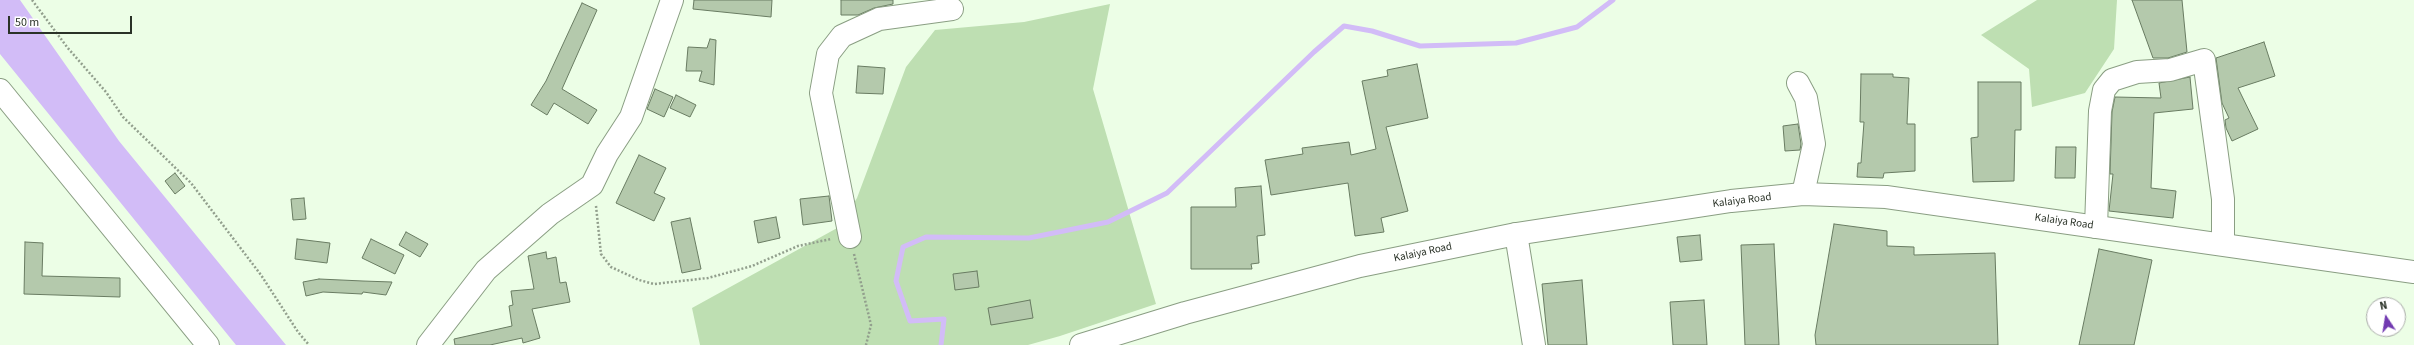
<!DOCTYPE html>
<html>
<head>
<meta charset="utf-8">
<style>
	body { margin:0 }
	#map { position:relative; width:2414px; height:345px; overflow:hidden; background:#ecfee6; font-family:"Source Sans 3",sans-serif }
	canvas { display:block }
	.north { position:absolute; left:2366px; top:297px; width:40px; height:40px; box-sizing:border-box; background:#fff; border:1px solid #aaada9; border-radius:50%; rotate:348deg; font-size:11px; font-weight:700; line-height:16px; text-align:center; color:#2a3227 }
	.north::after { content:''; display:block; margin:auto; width:14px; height:18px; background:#723ab1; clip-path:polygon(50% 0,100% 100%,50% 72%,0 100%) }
	.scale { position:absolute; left:8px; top:16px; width:124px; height:18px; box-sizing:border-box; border:2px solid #2a3227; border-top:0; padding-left:5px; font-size:12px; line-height:14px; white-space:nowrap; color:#2a3227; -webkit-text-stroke:3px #fff; paint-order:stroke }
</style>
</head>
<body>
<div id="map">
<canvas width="2414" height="345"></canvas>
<div class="north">N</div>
<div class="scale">50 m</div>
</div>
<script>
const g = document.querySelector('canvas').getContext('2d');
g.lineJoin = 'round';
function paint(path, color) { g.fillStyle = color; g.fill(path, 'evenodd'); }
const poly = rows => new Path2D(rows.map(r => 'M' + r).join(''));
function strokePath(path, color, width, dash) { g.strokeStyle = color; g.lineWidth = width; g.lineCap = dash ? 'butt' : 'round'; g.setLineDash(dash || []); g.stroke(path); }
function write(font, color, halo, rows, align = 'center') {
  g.font = font + ' "Source Sans 3",sans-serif'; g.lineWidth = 4; g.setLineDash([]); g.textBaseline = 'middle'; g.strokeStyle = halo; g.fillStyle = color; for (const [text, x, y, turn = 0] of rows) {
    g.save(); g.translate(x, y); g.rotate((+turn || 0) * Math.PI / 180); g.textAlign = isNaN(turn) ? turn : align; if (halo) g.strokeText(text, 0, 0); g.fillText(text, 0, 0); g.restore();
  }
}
const green = poly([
	[2037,0,2117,0,2114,49,2085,93,2032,107,2029,69,1981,35],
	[1110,4,1093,89,1156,304,1060,336,1028,345,700,345,692,308,839,227,857,198,906,67,935,30,1024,22]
]);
const water = poly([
	[0,0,20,0,119,141,286,345,236,345,0,54]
]);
const stream = poly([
	[941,345,944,319,910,321,896,281,903,247,926,237,1029,238,1108,222,1167,193,1314,52,1344,26,1372,31,1420,46,1516,43,1577,27,1613,0]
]);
const building = poly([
	[694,0,772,0,771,17,693,9,694,0],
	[841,0,893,0,893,4,874,8,858,15,841,15,841,0],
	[2132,0,2182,0,2187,52,2168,58,2153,58,2132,0],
	[582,3,597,10,562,89,597,110,588,124,554,103,547,115,531,105,546,81,582,3],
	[710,39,716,40,714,85,699,81,702,71,686,71,688,47,707,48,710,39],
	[2264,42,2275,76,2238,88,2258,129,2232,141,2226,128,2225,120,2229,118,2222,103,2216,58,2264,42],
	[1417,64,1428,118,1386,127,1408,211,1381,218,1384,232,1355,236,1348,183,1271,195,1265,160,1303,154,1302,148,1349,142,1351,155,1376,149,1362,81,1388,76,1387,70,1417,64],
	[858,66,885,68,883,94,856,93,858,66],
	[1861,74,1893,74,1893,77,1909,78,1907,124,1915,124,1915,171,1884,173,1883,178,1857,177,1858,163,1861,163,1864,122,1860,122,1861,74],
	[2190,77,2193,109,2154,113,2151,188,2176,191,2173,218,2109,211,2113,174,2110,174,2112,112,2115,97,2161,98,2159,83,2190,77],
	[1978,82,2021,82,2021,130,2015,130,2014,181,1973,182,1971,138,1978,137,1978,82],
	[655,89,673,97,664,117,647,109,655,89],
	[676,95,696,105,690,117,670,108,676,95],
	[1798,124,1801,144,1800,150,1785,151,1783,126,1798,124],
	[2056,147,2076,147,2075,178,2055,178,2056,147],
	[639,155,666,168,654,193,665,198,654,221,616,203,639,155],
	[175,173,185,186,175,194,165,181,175,173],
	[1261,186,1265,235,1257,236,1259,263,1251,264,1252,269,1191,269,1191,207,1236,207,1235,188,1261,186],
	[829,196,832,221,803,225,800,199,829,196],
	[304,198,306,219,293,220,291,199,304,198],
	[776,217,780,238,758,243,754,221,776,217],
	[690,218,701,269,682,273,671,222,690,218],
	[1834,224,1887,231,1887,246,1914,247,1914,255,1995,253,1998,345,1816,345,1815,335,1834,224],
	[406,232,428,244,420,257,399,245,406,232],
	[1700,235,1702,260,1680,262,1677,237,1700,235],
	[297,239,330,243,327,263,295,259,297,239],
	[371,239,404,255,395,274,362,258,371,239],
	[25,242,43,243,42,276,120,278,120,297,24,294,25,242],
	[1774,244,1779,345,1745,345,1741,245,1774,244],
	[2099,249,2152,260,2134,345,2079,345,2099,249],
	[546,252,547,259,556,257,560,283,566,282,570,302,532,309,540,338,523,343,522,338,490,345,455,345,454,339,512,326,509,306,513,305,511,291,534,289,528,256,546,252],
	[977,271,979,287,955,290,953,274,977,271],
	[319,279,363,281,392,282,386,295,363,292,362,294,323,292,306,296,303,282,319,279],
	[1582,280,1587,345,1548,345,1542,284,1582,280],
	[1030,300,1033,318,991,325,988,308,1030,300],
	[1704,300,1707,345,1673,345,1670,302,1704,300]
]);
const path = poly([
	[32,0,67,47,106,92,123,117,191,183,261,275,298,332,309,345],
	[596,206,601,254,611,267,639,280,654,284,708,278,752,266,798,246,831,239],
	[854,254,871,325,866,345]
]);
const minor = poly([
	[1798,83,1806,98,1814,144,1803,194],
	[2096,227,2100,111,2104,90,2112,80,2137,72,2170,70,2204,60,2223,199,2223,244],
	[1516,234,1534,345],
	[850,237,821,93,828,54,842,36,879,19,952,9],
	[428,345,486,270,550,214,592,185,607,154,631,117,672,0]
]);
const major = poly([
	[0,90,208,345],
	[1081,345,1185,313,1360,266,1516,234,1731,201,1803,194,1886,197,2414,272]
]);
const streetNames = [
	["Kalaiya Road",1742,201,-7],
	["Kalaiya Road",2064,222,8],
	["Kalaiya Road",1423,253,-12]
];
paint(green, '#bedfb2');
paint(water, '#d2bcf7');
strokePath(stream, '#d2bcf7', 5);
paint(building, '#b4c9ac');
strokePath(building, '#697c62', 1);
strokePath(minor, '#8a9e83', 24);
strokePath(major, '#8a9e83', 24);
strokePath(path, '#929f8d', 2.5, [2, 2]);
strokePath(minor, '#fff', 22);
strokePath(major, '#fff', 22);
write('11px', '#2a3227', '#fff', streetNames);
</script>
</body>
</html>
